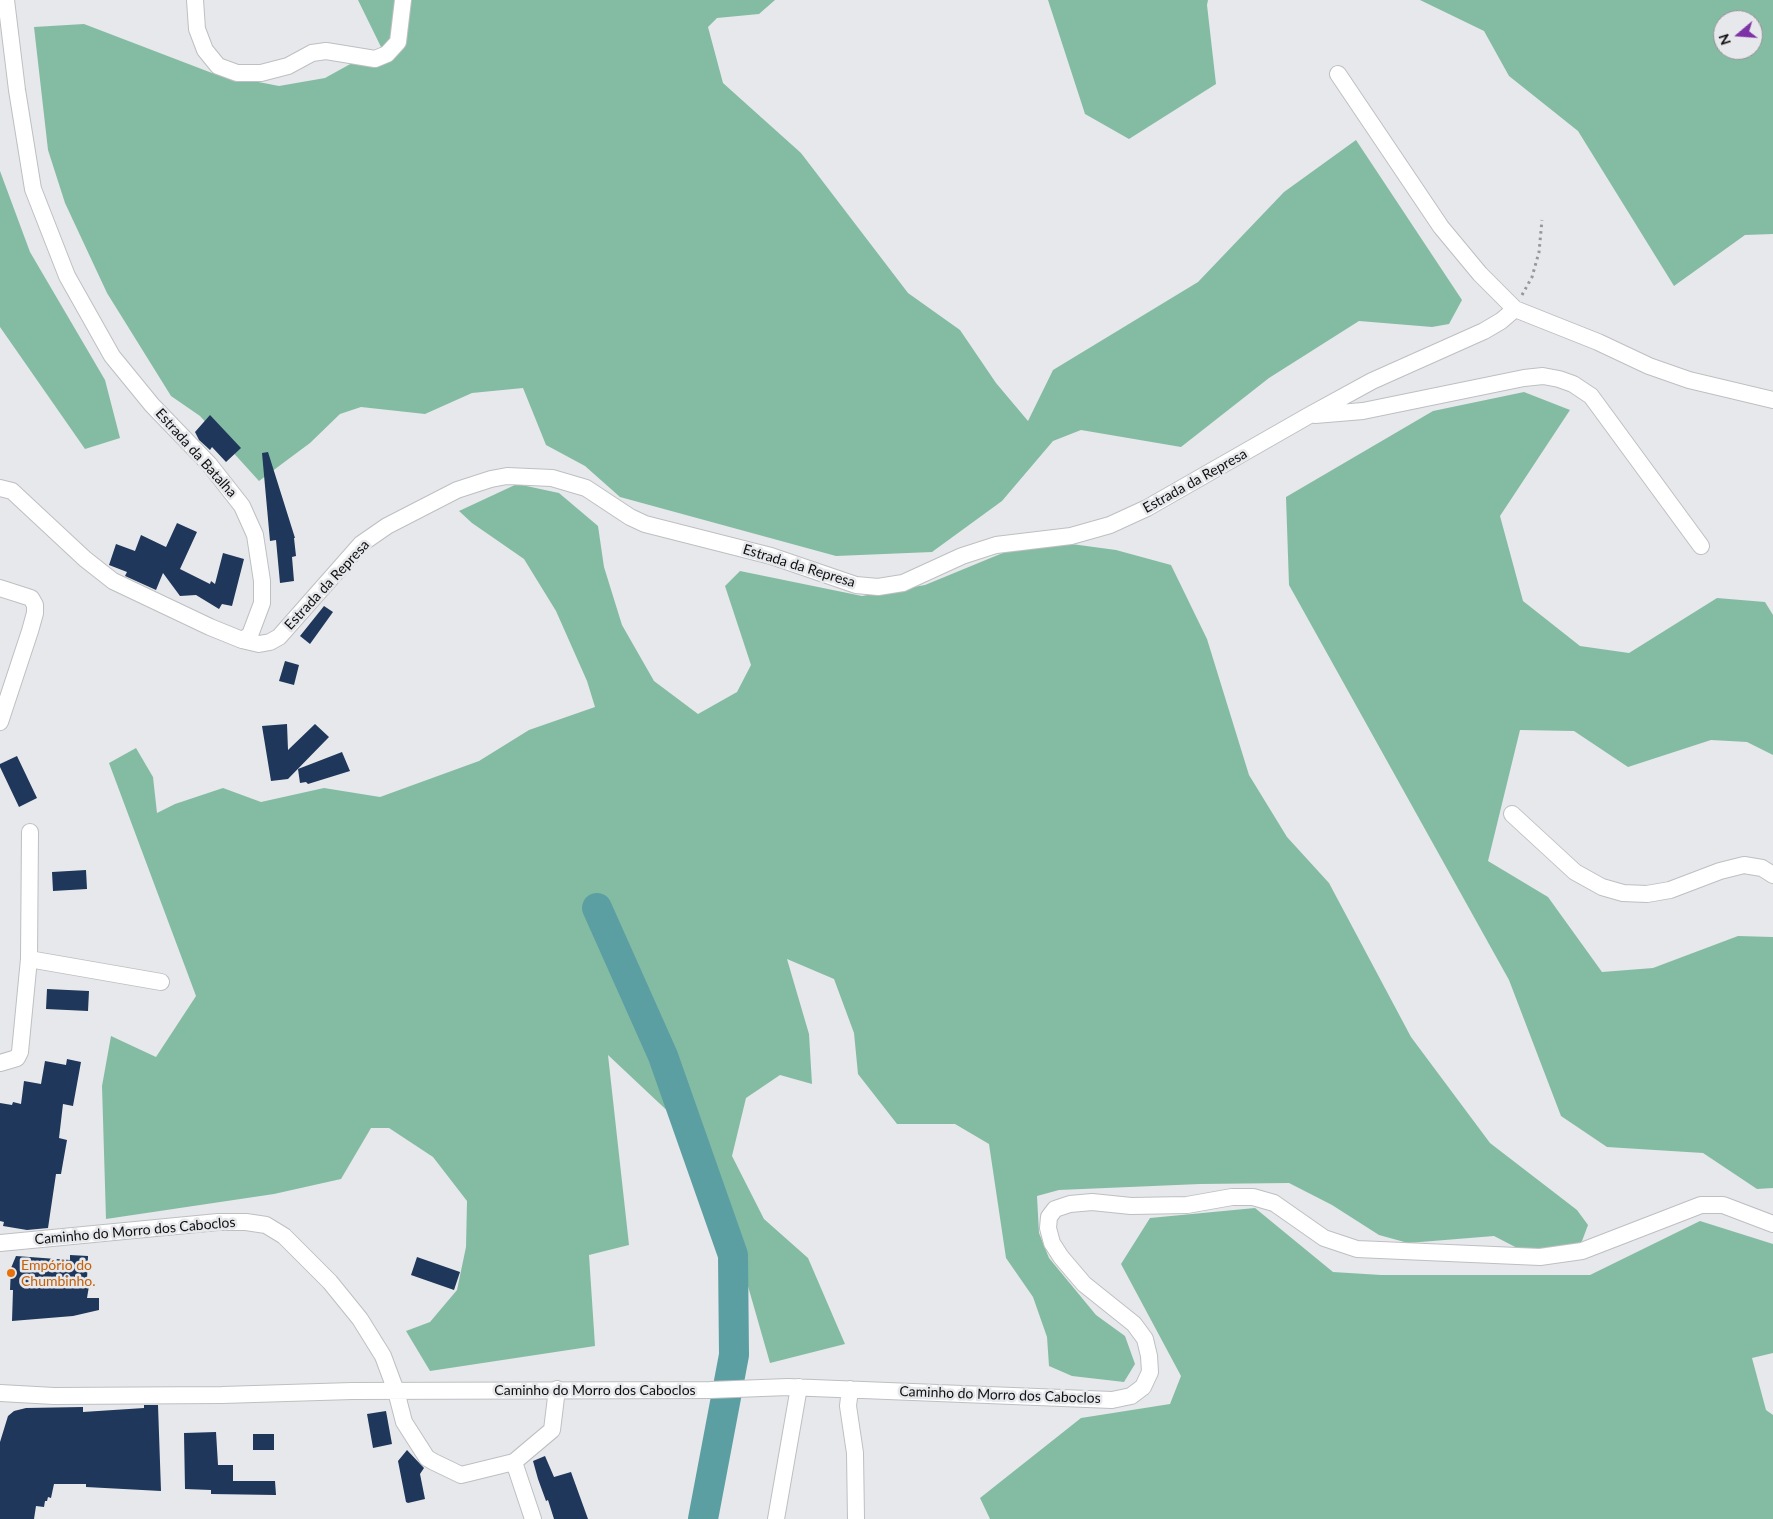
<!DOCTYPE html>
<html>
<head>
<meta charset="utf-8">
<style>
	body { margin:0 }
	#map { position:relative; width:1773px; height:1519px; overflow:hidden; background:#e7e8eb; font-family:Lato,sans-serif }
	canvas { display:block }
	.north { position:absolute; left:1713px; top:10px; width:50px; height:50px; box-sizing:border-box; background:#e7e8eb; border:1px solid #919193; border-radius:50%; rotate:252deg; font-size:14px; font-weight:700; line-height:20px; text-align:center; color:#0f0f10 }
	.north::after { content:''; display:block; margin:auto; width:18px; height:22px; background:#7d33a5; clip-path:polygon(50% 0,100% 100%,50% 72%,0 100%) }
</style>
</head>
<body>
<div id="map">
<canvas width="1773" height="1519"></canvas>
<div class="north">N</div>
</div>
<script>
const g = document.querySelector('canvas').getContext('2d');
g.lineJoin = 'round';
function paint(path, color) { g.fillStyle = color; g.fill(path, 'evenodd'); }
const poly = rows => new Path2D(rows.map(r => 'M' + r).join(''));
function strokePath(path, color, width, dash) { g.strokeStyle = color; g.lineWidth = width; g.lineCap = dash ? 'butt' : 'round'; g.setLineDash(dash || []); g.stroke(path); }
function write(font, color, halo, rows, align = 'center') {
  g.font = font + ' Lato,sans-serif'; g.lineWidth = 5; g.setLineDash([]); g.textBaseline = 'middle'; g.strokeStyle = halo; g.fillStyle = color; for (const [text, x, y, turn = 0] of rows) {
    g.save(); g.translate(x, y); g.rotate((+turn || 0) * Math.PI / 180); g.textAlign = isNaN(turn) ? turn : align; if (halo) g.strokeText(text, 0, 0); g.fillText(text, 0, 0); g.restore();
  }
}
const forest = poly([
	[358,0,775,0,759,14,717,18,708,27,723,83,801,153,908,293,960,330,996,383,1028,421,1053,370,1198,282,1284,192,1356,140,1462,300,1449,324,1432,327,1359,321,1269,378,1181,447,1081,430,1053,441,1002,501,932,552,836,556,620,497,585,466,546,445,523,388,472,393,425,414,361,407,340,414,310,443,259,481,200,416,171,396,107,293,65,203,48,150,34,27,84,24,212,73,279,86,325,78,381,47],
	[1048,0,1208,0,1207,5,1216,84,1129,139,1085,114],
	[1420,0,1773,0,1773,234,1745,235,1674,286,1578,131,1509,76,1484,31],
	[1723,20,1753,20,1753,50,1723,50],
	[0,171,30,252,105,380,120,438,85,449,0,327],
	[1524,392,1570,410,1500,516,1523,601,1580,646,1629,653,1717,598,1765,602,1773,615,1773,755,1747,742,1711,740,1628,767,1574,731,1520,730,1488,861,1548,897,1602,972,1653,968,1738,936,1773,937,1773,1188,1757,1189,1703,1153,1607,1147,1561,1116,1509,980,1289,585,1286,497,1433,411],
	[517,484,559,493,598,526,604,567,622,625,654,681,698,714,737,692,751,665,725,586,740,571,862,596,925,585,1027,543,1064,543,1116,550,1171,565,1207,639,1249,775,1287,837,1329,883,1411,1037,1490,1143,1577,1210,1588,1225,1582,1241,1575,1247,1523,1251,1494,1236,1408,1243,1379,1235,1332,1205,1289,1183,1200,1184,1059,1190,1037,1196,1039,1233,1049,1258,1096,1315,1125,1336,1135,1364,1124,1382,1072,1376,1049,1366,1047,1337,1033,1297,1006,1258,989,1144,955,1124,897,1124,858,1074,854,1033,834,979,787,959,809,1034,812,1084,780,1075,746,1098,732,1156,764,1219,808,1258,845,1344,770,1363,709,1150,608,1055,629,1245,589,1255,595,1346,430,1371,406,1331,430,1322,457,1290,466,1247,467,1201,433,1157,389,1128,371,1128,341,1179,274,1194,106,1219,102,1086,111,1036,156,1057,196,996,109,763,136,748,153,777,157,813,175,804,223,788,261,802,324,788,380,797,479,761,529,730,595,707,587,681,556,611,524,559,472,523,459,511],
	[1255,1208,1333,1272,1381,1275,1590,1275,1700,1221,1773,1244,1773,1353,1752,1358,1766,1410,1773,1415,1773,1519,990,1519,980,1498,1081,1418,1170,1404,1181,1376,1121,1264,1150,1218]
]);
const river = poly([
	[597,908,663,1056,733,1255,734,1355,703,1519]
]);
const building = poly([
	[210,415,241,448,226,462,212,447,210,450,199,440,195,432],
	[268,452,295,538,294,538,296,556,292,557,294,581,280,583,276,540,270,541,262,453],
	[177,523,197,532,180,569,210,584,211,581,215,584,223,553,244,559,232,606,222,604,219,609,196,595,180,596,163,573,156,590,125,576,127,572,109,565,116,544,135,551,141,535,166,547],
	[324,606,333,612,310,644,300,636],
	[285,661,299,665,294,685,279,681],
	[287,724,288,750,315,724,329,737,288,779,271,781,262,726],
	[342,752,350,771,308,784,306,782,300,783,298,769],
	[17,756,37,798,19,807,0,767,0,764],
	[86,870,87,889,53,891,52,872],
	[47,989,89,991,88,1011,46,1009],
	[67,1059,81,1062,73,1106,63,1104,59,1138,67,1140,61,1174,56,1174,48,1228,27,1230,3,1226,4,1222,0,1221,0,1103,12,1105,13,1102,21,1104,24,1081,41,1084,45,1061,66,1065],
	[70,1255,88,1256,87,1280,90,1280,87,1298,99,1298,99,1310,73,1316,12,1321,13,1290,10,1290,11,1268,16,1256,70,1260],
	[417,1257,460,1272,454,1290,411,1275],
	[144,1405,158,1405,161,1491,86,1487,86,1484,54,1484,51,1498,48,1497,47,1501,45,1501,44,1507,36,1506,34,1519,0,1519,0,1442,8,1416,14,1411,26,1408,83,1407,83,1412,144,1408],
	[386,1411,392,1444,373,1448,367,1414],
	[216,1432,218,1465,233,1465,233,1481,275,1481,276,1495,211,1494,211,1490,185,1489,184,1433],
	[253,1434,274,1434,274,1450,253,1450],
	[407,1450,424,1468,420,1474,425,1499,408,1503,406,1502,398,1461],
	[545,1456,554,1477,571,1472,588,1519,554,1519,548,1500,546,1501,538,1479,533,1461]
]);
const path = poly([
	[1522,295,1532,277,1539,252,1542,220]
]);
const minor = poly([
	[195,0,197,29,205,50,218,66,237,73,261,73,288,66,312,53,326,51,375,59,387,54,398,42,403,0],
	[1338,74,1441,227,1480,274,1515,309,1598,342,1649,366,1689,380,1773,400],
	[1315,415,1363,411,1524,378,1543,376,1559,379,1573,384,1591,396,1701,546],
	[0,488,12,491,85,559,113,581,210,627,242,640,250,635,262,603,262,581,255,535,242,506,209,464,152,405,112,356,67,276,33,189,17,90,6,0],
	[0,588,31,598,35,605,35,613,30,631,0,722],
	[242,640,259,644,270,642,279,637,361,544,387,526,457,490,491,479,507,476,552,478,586,488,630,517,645,524,771,556,856,585,878,587,903,583,962,556,996,545,1071,536,1110,525,1147,508,1308,416,1372,381,1484,331,1501,321,1515,309],
	[1512,814,1575,872,1602,887,1623,893,1647,894,1670,890,1720,871,1744,865,1762,868,1773,875],
	[29,959,161,982],
	[0,1063,17,1058,20,1052,29,959,30,832],
	[0,1243,218,1222,246,1222,266,1225,284,1236,330,1282,360,1319,383,1356,396,1391,404,1422,427,1458,434,1462,461,1475,514,1462,552,1430,557,1389],
	[850,1389,848,1406,855,1453,856,1519],
	[0,1393,54,1396,222,1395,352,1391,710,1390,788,1387,1112,1400,1131,1396,1143,1387,1150,1372,1149,1356,1145,1339,1134,1324,1084,1284,1061,1257,1052,1243,1048,1228,1049,1217,1055,1209,1070,1204,1092,1202,1131,1206,1187,1205,1232,1197,1253,1197,1274,1203,1324,1238,1357,1249,1540,1257,1582,1251,1701,1205,1723,1205,1773,1224],
	[514,1462,533,1519],
	[776,1519,799,1387]
]);
const markers = [
	[11,1273,5,"#e8710a"]
];
const streetNames = [
	["Estrada da Batalha",196,453,48],
	["Estrada da Represa",1195,481,-29],
	["Estrada da Represa",799,566,17],
	["Estrada da Represa",327,585,-47],
	["Caminho do Morro dos Caboclos",135,1231,-5],
	["Caminho do Morro dos Caboclos",595,1390],
	["Caminho do Morro dos Caboclos",1000,1395,2]
];
const foodNames = [
	["Empório do",21,1265],
	["Chumbinho.",21,1281]
];
paint(forest, '#84bca3');
strokePath(river, '#5c9fa3', 30);
paint(building, '#1f375a');
strokePath(minor, '#bdbfc1', 18);
strokePath(path, '#969799', 3, [2.5, 4]);
strokePath(minor, '#fff', 16);
for (const [x, y, r, color] of markers) { const dot = new Path2D(); dot.arc(x, y, r, 0, 2 * Math.PI); g.fillStyle = color; g.fill(dot); strokePath(dot, '#e7e8eb', 2); }
write('14px', '#0f0f10', '#e7e8eb', streetNames);
write('14px', '#c56008', '#e7e8eb', foodNames, 'left');
</script>
</body>
</html>
